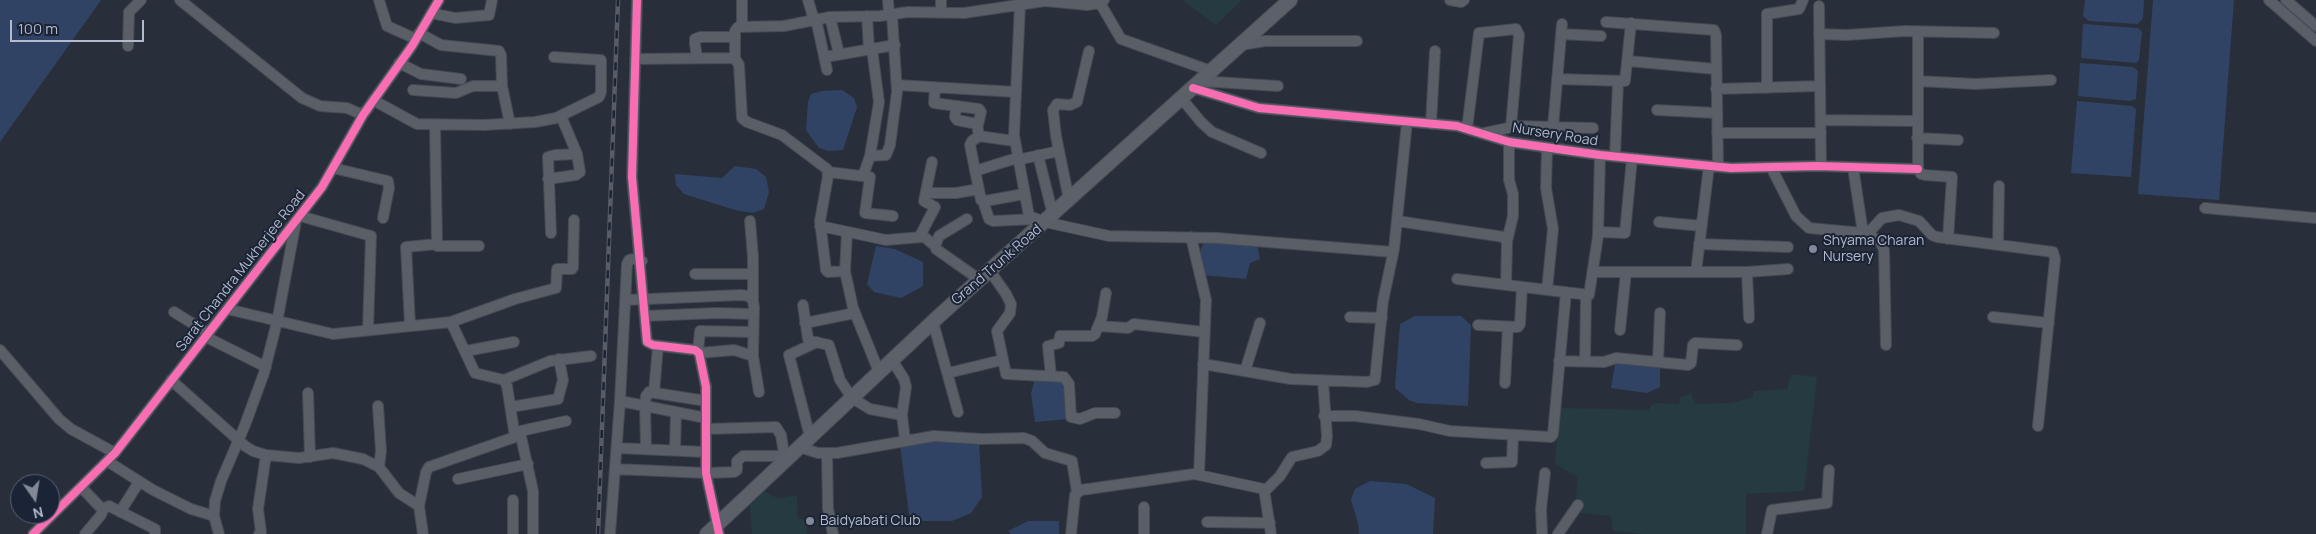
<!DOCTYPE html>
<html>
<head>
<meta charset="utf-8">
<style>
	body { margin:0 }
	#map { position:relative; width:2316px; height:534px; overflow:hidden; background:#292f3a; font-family:Manrope,sans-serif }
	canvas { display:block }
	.north { position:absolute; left:10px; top:474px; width:50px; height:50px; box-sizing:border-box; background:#1b2436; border:1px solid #586072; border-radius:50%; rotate:167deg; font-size:14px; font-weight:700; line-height:20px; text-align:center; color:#b3bacb }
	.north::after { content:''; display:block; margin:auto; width:18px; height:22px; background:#838998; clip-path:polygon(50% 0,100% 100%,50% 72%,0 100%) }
	.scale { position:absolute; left:10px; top:20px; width:134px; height:22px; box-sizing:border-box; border:2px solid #b3bacb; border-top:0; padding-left:6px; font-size:15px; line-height:18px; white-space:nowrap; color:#b3bacb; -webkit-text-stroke:4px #1b2436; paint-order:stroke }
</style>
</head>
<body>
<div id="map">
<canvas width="2316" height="534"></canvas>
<div class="north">N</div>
<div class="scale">100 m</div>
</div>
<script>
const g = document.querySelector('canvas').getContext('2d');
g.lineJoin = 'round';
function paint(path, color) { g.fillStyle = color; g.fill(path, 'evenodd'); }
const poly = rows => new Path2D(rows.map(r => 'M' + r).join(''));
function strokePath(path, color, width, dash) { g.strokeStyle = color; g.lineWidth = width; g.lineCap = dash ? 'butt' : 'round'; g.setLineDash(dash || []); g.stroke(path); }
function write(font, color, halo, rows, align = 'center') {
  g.font = font + ' Manrope,sans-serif'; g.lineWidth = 4; g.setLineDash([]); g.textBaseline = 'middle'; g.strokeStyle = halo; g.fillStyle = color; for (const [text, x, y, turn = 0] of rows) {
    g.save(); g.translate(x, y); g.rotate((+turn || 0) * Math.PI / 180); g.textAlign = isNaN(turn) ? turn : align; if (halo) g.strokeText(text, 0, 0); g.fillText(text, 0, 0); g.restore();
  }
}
const green = poly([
	[1182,0,1242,0,1216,25],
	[1791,374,1817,377,1804,491,1746,494,1746,534,1643,534,1613,531,1611,516,1581,513,1576,498,1578,477,1555,464,1559,408,1649,410,1651,405,1656,403,1679,404,1680,397,1691,394,1695,404,1730,403,1752,398,1754,391,1787,389],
	[765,491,772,496,780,498,797,495,798,519,806,519,807,534,752,534,750,505]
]);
const water = poly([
	[0,0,101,0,0,142],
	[2085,0,2144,0,2143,18,2138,24,2089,21,2083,16],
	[2153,0,2234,0,2219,200,2138,194],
	[2083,24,2138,28,2142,32,2139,60,2136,63,2081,58],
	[2080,63,2133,67,2138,71,2136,99,2130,101,2078,96],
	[842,90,854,98,857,107,843,150,829,151,819,148,806,130,808,102,811,94,822,91],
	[2077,101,2132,106,2136,109,2131,177,2071,173],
	[735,166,756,169,766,177,769,192,764,209,753,213,735,210,684,194,676,185,675,174,722,178],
	[1204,242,1257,244,1260,259,1250,263,1246,279,1201,275,1196,261],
	[876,246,895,249,923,262,923,286,901,298,874,292,867,284],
	[1415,316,1461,316,1471,325,1468,406,1417,403,1409,400,1395,388,1400,324],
	[1616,359,1660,365,1660,387,1647,393,1611,388],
	[1035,379,1065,382,1068,419,1035,422,1031,393],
	[930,438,979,442,982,497,971,513,952,521,910,521,900,446],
	[1370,481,1406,484,1435,498,1433,534,1359,534,1358,523,1351,500,1355,489],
	[1028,521,1059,521,1059,534,1011,534,1008,531]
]);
const minor = poly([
	[180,0,302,98,320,106,347,108,363,115],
	[379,0,387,26,416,39],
	[637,0,632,177,647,342,653,345,695,350,699,353,706,387,706,473,719,534],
	[808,0,814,20],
	[888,0,889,15],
	[1450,0,1461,2,1464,0],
	[2269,0,2316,41],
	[2286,0,2316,26],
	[1100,3,1121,39,1211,71],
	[1020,5,1014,135,1029,216,1045,222,1109,236,1217,238,1393,252],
	[1819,6,1821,166],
	[431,13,455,18,489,15,492,0],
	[941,13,941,0],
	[867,16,869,49],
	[830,17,839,54],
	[816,19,827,70],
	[1606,22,1714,30,1716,35,1718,166],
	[742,27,742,0],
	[1918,31,1918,169,1921,174,1925,175,1952,177,1948,239],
	[419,33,441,45,499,51,501,55,502,86,510,124],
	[1561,34,1601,36],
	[1819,34,1847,35,1905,31,1994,33],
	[1241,45,1265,41,1357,41],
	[128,46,129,12,141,0],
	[734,57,739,65,742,118,747,122,782,135,827,169,828,176,820,221,826,270,828,272,845,271,853,308,879,372],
	[825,57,895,45],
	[697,58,695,44,695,39,700,37,735,37],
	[635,59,733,58,735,55,735,31,738,27,784,26,830,17,880,16,908,12,964,13,1045,1,1087,5,1100,3,1104,0],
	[1628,61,1715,69],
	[399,63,421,74,461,79],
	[1557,79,1625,81,1631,23],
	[1200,81,1278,86],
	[1918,81,1975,84,2051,80],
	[897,85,1016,92],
	[935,87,934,103,979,109,981,112,978,125],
	[1193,88,1259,108,1457,126,1509,142,1600,155,1731,168,1817,166,1918,169],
	[1767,88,1767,14,1799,9,1803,0],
	[1716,89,1820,86],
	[413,90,456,93,473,86,502,86],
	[1182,99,1201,122,1212,132,1261,153],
	[373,100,417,124,484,125,535,122,556,118,599,97,601,92,601,60,554,57],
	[956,106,955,117,957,120,977,124,979,136,1014,141],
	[1657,110,1716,113],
	[1821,120,1918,121],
	[1431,124,1435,51],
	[1553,127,1562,24],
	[1467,129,1479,33,1516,29,1519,35,1511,127],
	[1484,133,1517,126,1593,128],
	[1717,133,1821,133],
	[979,136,972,141,970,145,981,200,985,201,1024,194],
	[1917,138,1958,140],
	[1038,155,1053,215],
	[870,156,879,102,872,49],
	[1615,156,1618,82],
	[1017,160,1059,151],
	[932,162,924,201,935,207,921,234,935,246],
	[1771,167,1796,216,1809,228,1863,233,1871,230,1882,218,1899,215,1919,221,1932,235,1937,237,2053,252,2055,259,2038,426],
	[1853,167,1863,233],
	[333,168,388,181,389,188,383,218],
	[975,171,1017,158],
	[828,172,870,177,865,213,893,216],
	[863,176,870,156,886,155,890,145,897,92,892,15],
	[548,179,576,175,580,172,577,154,561,116],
	[926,193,956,193,979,189],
	[1069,200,1056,136,1053,110,1057,104,1070,105,1077,102,1089,51],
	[983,201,989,219,993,221,1036,219],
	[2205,208,2316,218],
	[300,216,371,236,368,330],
	[967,219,939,236,935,246,936,249,980,280],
	[750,221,753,257,753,301],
	[1397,221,1504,237,1507,243,1506,285],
	[1659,222,1702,226],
	[820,226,886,240,922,237],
	[1598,232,1625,233,1632,158],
	[1866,232,1881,243,1884,250,1886,345],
	[551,233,548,157,555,155,577,154],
	[1191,237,1206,300,1199,475],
	[1507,241,1513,216,1513,194,1509,180,1509,142],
	[1699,244,1788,247],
	[1998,244,1999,186],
	[437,246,479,246],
	[845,271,847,232],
	[990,271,1006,294,1011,304,1010,313,997,331,1006,374,1064,377,1069,384,1071,417,1080,419,1095,413,1115,413],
	[1593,272,1747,272,1788,269],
	[1696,272,1709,166],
	[1747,272,1749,318],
	[695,274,753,274],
	[1457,279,1589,295,1598,236,1600,155],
	[1547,290,1553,229,1546,188,1547,149],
	[625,300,740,295,749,296,753,301,754,307,753,356,759,392],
	[803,305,808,339,810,341,829,345,840,380,852,398,870,409,902,415],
	[227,309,333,334,451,322,475,373,504,380,507,386,515,437,429,467,426,472,419,506,423,534],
	[174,312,208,333],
	[645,316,717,313,754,314],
	[1350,317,1382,318],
	[1993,317,2049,323],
	[451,322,515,299,556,288,557,269,572,269,573,267,574,220],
	[933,322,958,412],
	[805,323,855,313],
	[410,325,406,247,437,244,435,125],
	[1478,325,1518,327,1520,324,1522,287],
	[1099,326,1128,328,1134,324,1204,332],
	[1620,330,1626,272],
	[206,337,266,367],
	[0,350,59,419,71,429,115,453],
	[466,351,514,342],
	[698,351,700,331,753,332],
	[699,353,734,350,753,356],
	[892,360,904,379,906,387,902,415,905,440],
	[1559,361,1604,362,1616,358,1688,365,1691,363,1693,345,1695,343,1737,345],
	[1585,361,1586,296],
	[1658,361,1660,313],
	[1203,364,1291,379,1367,382,1375,380,1383,301,1394,249,1407,122],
	[1245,371,1260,323],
	[948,373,1002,360],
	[1051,376,1048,346,1059,343,1060,336,1092,336,1095,334,1102,317,1106,293],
	[171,380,245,446,253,451,266,455,299,458,333,453,363,459,379,467,399,493,419,506],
	[504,380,550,361,591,356],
	[1505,383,1508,327],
	[654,392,658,346],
	[308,393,310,457],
	[620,401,706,418],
	[378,406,381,451,379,467],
	[511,407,558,399,563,380,559,359],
	[1324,416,1355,416,1419,424,1450,431,1551,437,1553,434,1566,292],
	[706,429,776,427,781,435,785,460],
	[516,432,566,421],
	[520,432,533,491,533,534],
	[810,437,789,355,817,342],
	[799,447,818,453,837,453,934,436,981,439,1024,438,1032,441,1045,453,1072,461,1077,492],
	[617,448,705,452],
	[646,449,645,405,646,396,649,392,706,401],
	[675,450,676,412],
	[827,453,828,509,833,534],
	[107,461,153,490,191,509,214,516],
	[1486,463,1512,462,1513,435],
	[615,469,706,473,734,472,737,470,737,461,743,456,785,456],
	[458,479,528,464],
	[81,487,102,509,109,506,155,529,155,534],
	[1265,491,1280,476,1292,457,1318,451,1326,445,1327,436,1323,381],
	[1144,507,1144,534],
	[120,512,139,482],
	[1207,522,1270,523],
	[33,534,115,453,322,187,363,115,412,46,439,0],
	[85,534,101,515,103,510],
	[219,534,214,516,215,501,221,481,245,425,264,373,277,322,296,221],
	[259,534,261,532,258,509,266,455],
	[513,534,513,500],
	[610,534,620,401,627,264,629,260,633,259,642,261],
	[1071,534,1075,495,1081,490,1194,474,1264,489,1271,534],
	[1542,534,1541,509,1545,473],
	[1558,534,1578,505],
	[1767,534,1772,510,1827,503,1829,470]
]);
const major = poly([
	[707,534,939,316,1290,0]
]);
const rail = poly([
	[598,534,618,0]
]);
const cycleway = poly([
	[637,0,632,177,647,342,653,345,695,350,699,353,706,387,706,473,719,534],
	[1193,88,1259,108,1457,126,1509,142,1600,155,1731,168,1817,166,1918,169],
	[33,534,115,453,322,187,363,115,412,46,439,0]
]);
const markers = [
	[1813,249,5,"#838998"],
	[810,521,5,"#838998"]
];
const streetNames = [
	["Nursery Road",1555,135,9],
	["Grand Trunk Road",997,265,-41],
	["Sarat Chandra Mukherjee Road",241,271,-52]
];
const poiNames = [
	["Shyama Charan",1823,241],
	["Nursery",1823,257],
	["Baidyabati Club",820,521]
];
paint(green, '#253a41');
paint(water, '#314364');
strokePath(minor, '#454a53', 12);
strokePath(major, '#474c56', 16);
strokePath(minor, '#595e67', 10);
strokePath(major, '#5c6069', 14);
strokePath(rail, '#585c65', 4.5);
strokePath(rail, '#1b2436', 2.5, [8]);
strokePath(cycleway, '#f96db3', 8);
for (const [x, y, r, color] of markers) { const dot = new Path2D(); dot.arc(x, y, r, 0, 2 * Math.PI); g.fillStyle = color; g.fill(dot); strokePath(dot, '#1b2436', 2); }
write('14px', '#b3bacb', '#1b2436', streetNames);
write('14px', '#b3bacb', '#1b2436', poiNames, 'left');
</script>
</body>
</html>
